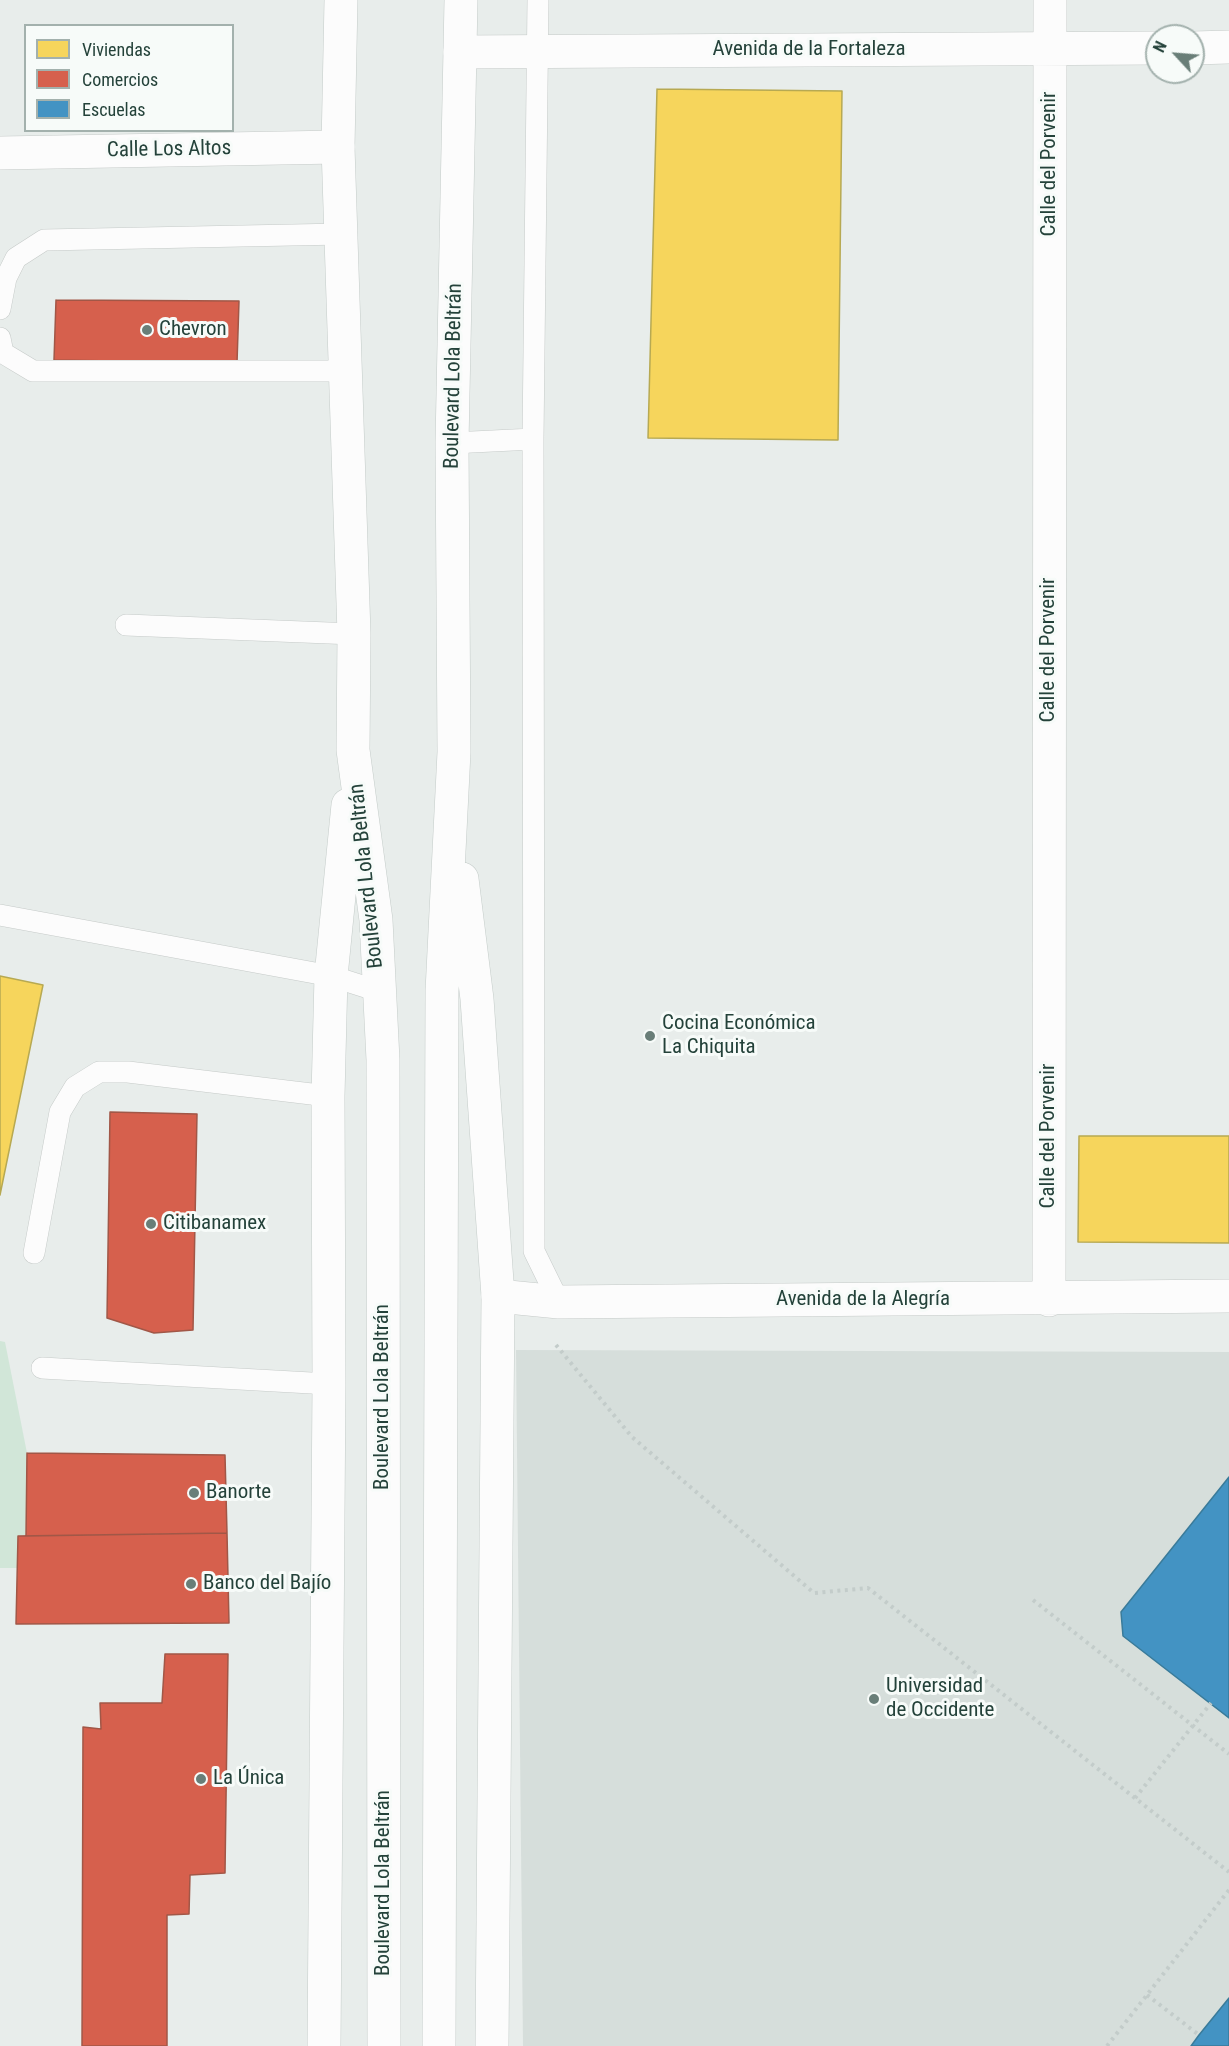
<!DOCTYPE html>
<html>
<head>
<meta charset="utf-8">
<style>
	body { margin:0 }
	#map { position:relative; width:1229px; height:2046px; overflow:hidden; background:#e8edeb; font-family:"Roboto Condensed",sans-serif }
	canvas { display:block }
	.legend { position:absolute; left:24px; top:24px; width:210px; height:108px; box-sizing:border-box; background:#f7fbf9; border:2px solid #a3b1ad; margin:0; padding:8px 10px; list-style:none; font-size:18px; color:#24423a }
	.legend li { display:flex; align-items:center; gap:12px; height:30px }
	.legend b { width:30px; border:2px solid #a3b1ad }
	.north { position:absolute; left:1145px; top:24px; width:60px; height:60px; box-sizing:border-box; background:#f7fbf9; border:2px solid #a3b1ad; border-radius:50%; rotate:296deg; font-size:16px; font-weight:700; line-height:24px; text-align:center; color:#24423a }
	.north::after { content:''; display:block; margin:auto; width:21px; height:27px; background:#697e78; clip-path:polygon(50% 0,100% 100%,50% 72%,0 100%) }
</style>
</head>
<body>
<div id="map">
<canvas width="1229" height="2046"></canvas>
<ul class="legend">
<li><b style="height:16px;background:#f6d55c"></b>Viviendas</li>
<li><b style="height:16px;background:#d6604d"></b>Comercios</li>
<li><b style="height:16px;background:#4393c3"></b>Escuelas</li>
</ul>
<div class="north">N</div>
</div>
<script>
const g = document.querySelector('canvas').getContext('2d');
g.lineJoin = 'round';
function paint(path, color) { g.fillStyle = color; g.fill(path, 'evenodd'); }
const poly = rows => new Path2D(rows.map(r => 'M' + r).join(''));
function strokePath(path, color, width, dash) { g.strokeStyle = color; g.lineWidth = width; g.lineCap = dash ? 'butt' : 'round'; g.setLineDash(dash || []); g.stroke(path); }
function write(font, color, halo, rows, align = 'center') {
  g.font = font + ' "Roboto Condensed",sans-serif'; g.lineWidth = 6; g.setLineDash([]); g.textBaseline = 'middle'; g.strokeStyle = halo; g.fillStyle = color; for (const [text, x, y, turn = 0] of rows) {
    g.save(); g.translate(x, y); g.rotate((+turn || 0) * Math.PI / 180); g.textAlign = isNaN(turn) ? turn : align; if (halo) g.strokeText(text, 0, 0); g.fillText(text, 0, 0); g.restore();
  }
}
const built = poly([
	[516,1350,1229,1352,1229,2046,523,2046]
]);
const green = poly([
	[0,1341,5,1342,27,1453,26,1536,17,1568,0,1568]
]);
const homes = poly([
	[657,89,842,91,838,440,648,438,657,89],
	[0,976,43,985,0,1195,0,976],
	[1079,1136,1229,1136,1229,1243,1078,1242,1079,1136]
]);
const shops = poly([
	[56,300,239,301,237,363,54,360,56,300],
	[110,1112,197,1114,193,1330,154,1333,107,1318,110,1112],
	[27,1453,225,1455,227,1533,26,1536,27,1453],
	[227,1533,229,1623,16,1624,18,1536,227,1533],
	[165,1654,228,1654,225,1873,190,1875,189,1914,167,1915,167,2046,82,2046,83,1727,101,1729,100,1703,162,1703,165,1654]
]);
const schools = poly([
	[1229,1477,1229,1718,1123,1636,1121,1612,1229,1477],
	[1229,1998,1229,2046,1191,2046,1199,2035,1229,1998]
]);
const path = poly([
	[556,1345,632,1437,814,1593,868,1588,1229,1872],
	[1033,1600,1229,1754],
	[1135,1798,1211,1703],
	[1147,1995,1199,2035],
	[1107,2046,1229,1890]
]);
const lane = poly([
	[538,0,533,439,534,1251,559,1302],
	[0,309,6,278,16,258,44,240,342,234],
	[0,338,3,353,33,371,344,371],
	[452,443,533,439],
	[126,625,354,634],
	[0,915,331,976,378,991],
	[34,1253,60,1112,75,1087,99,1072,128,1072,328,1096],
	[42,1368,329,1384]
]);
const street = poly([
	[1193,48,1229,47],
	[460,52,1157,48],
	[0,153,338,147],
	[498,1296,559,1302,1229,1296],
	[1049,1300,1050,0]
]);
const secondary = poly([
	[341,0,338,147,354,634,353,750,376,920,383,1060,384,2046],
	[462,879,477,999,498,1296,492,2046],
	[324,2046,329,1384,328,1096,331,976,348,805],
	[439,2046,442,991,454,752,452,443,461,0]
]);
const markers = [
	[147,330,6,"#697e78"],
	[650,1036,6,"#697e78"],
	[151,1224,6,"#697e78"],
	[194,1493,6,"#697e78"],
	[191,1584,6,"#697e78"],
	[874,1699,6,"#697e78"],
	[201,1779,6,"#697e78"]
];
const streetNames = [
	["Avenida de la Fortaleza",809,50],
	["Calle Los Altos",169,150,-1],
	["Calle del Porvenir",1050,164,-90],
	["Boulevard Lola Beltrán",454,376,-89],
	["Calle del Porvenir",1049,650,-90],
	["Boulevard Lola Beltrán",367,876,-96],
	["Calle del Porvenir",1049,1136,-90],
	["Avenida de la Alegría",863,1300],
	["Boulevard Lola Beltrán",383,1397,-90],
	["Boulevard Lola Beltrán",384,1883,-90]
];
const poiNames = [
	["Chevron",159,330],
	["Cocina Económica",662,1024],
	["La Chiquita",662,1048],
	["Citibanamex",163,1224],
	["Banorte",206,1493],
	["Banco del Bajío",203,1584],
	["Universidad",886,1687],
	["de Occidente",886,1711],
	["La Única",213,1779]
];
paint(built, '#d6dedb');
paint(green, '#d1e6d8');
paint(homes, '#f6d55c');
strokePath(homes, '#b7a952', 1.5);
paint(shops, '#d6604d');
strokePath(shops, '#a15747', 1.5);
paint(schools, '#4393c3');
strokePath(schools, '#3a7b9a', 1.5);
strokePath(lane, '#c5cac8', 22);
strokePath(street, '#c5cac8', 34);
strokePath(secondary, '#c3cbc8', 34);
strokePath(path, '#c3ccca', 4, [3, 4.5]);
strokePath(lane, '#fcfcfc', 21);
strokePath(street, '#fcfcfc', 33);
strokePath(secondary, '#fcfcfc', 33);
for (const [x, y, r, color] of markers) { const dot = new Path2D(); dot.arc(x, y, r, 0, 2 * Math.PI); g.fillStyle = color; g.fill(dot); strokePath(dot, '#f7fbf9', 2); }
write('21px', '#24423a', '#f7fbf9', streetNames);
write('21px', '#24423a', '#f7fbf9', poiNames, 'left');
</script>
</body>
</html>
